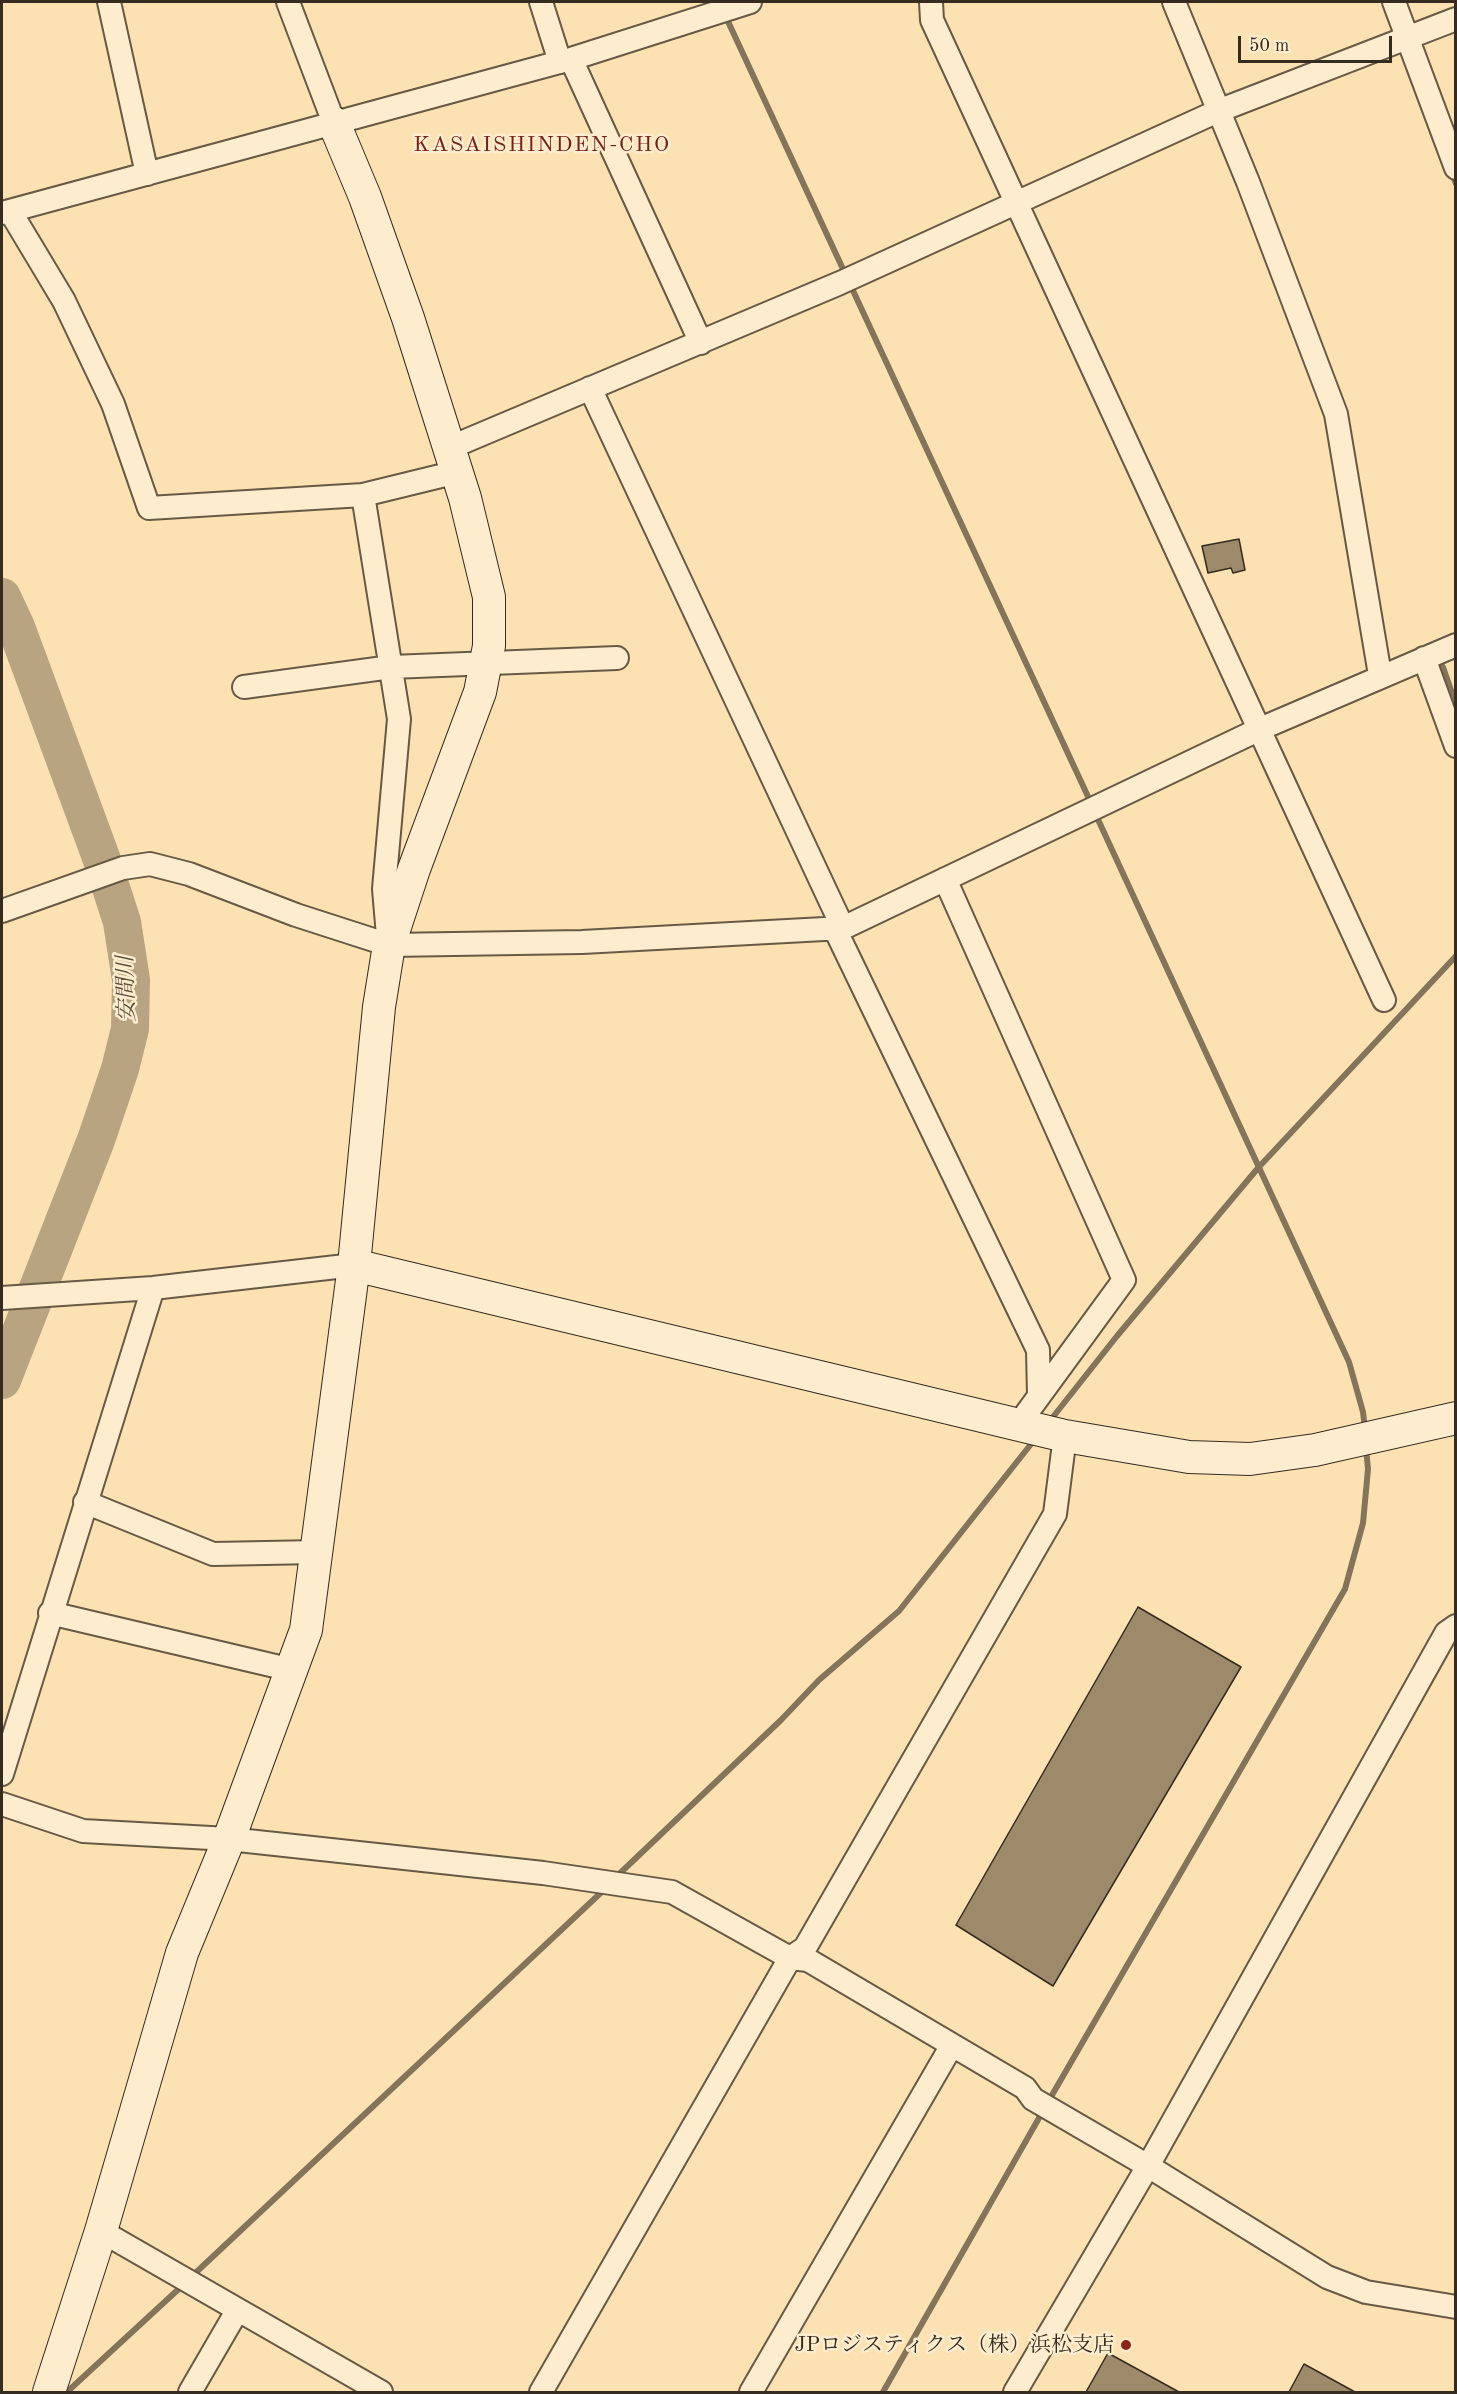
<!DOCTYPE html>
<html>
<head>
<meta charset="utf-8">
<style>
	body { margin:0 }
	#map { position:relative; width:1457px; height:2394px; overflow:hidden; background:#fce2b3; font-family:"Old Standard TT",serif }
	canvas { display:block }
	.frame { position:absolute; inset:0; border:3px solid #352b1e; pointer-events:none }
	.scale { position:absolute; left:1238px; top:36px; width:154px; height:27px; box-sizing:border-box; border:3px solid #352b1e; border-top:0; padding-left:8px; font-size:18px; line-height:21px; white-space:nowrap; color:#352b1e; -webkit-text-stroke:4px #fdecce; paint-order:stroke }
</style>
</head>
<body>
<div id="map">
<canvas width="1457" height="2394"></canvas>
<div class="frame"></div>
<div class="scale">50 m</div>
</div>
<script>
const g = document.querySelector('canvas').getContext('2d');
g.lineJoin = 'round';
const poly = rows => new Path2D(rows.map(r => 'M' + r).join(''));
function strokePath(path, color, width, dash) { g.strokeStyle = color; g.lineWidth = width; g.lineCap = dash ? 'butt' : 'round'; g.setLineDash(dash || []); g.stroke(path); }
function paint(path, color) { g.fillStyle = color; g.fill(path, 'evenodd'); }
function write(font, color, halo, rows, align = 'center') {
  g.font = font + ' "Old Standard TT","Noto Serif JP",serif'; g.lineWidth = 5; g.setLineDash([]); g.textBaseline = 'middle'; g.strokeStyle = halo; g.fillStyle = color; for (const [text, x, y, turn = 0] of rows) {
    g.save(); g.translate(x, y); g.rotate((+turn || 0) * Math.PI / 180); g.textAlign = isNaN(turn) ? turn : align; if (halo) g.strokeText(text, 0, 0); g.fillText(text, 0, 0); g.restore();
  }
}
const stream = poly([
	[725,15,1091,803],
	[1451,171,1456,184],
	[1443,667,1456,705],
	[1095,813,1349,1362,1363,1412,1365,1429],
	[1049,1422,1117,1336,1258,1168,1456,956],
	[616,1877,781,1720,819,1680,899,1611,1035,1439],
	[1048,2102,1345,1589,1363,1523,1368,1469,1366,1448],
	[190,2278,607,1887],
	[67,2392,183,2285],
	[883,2392,1043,2111]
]);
const river = poly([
	[2,597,16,627,102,860,122,922,131,980,130,1029,120,1069,96,1140,2,1380]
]);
const building = poly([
	[1239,539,1245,570,1233,573,1231,568,1208,573,1202,546,1239,539],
	[1138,1607,1241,1667,1053,1986,956,1925,1138,1607],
	[1108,2353,1179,2392,1086,2392,1108,2353],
	[1304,2364,1355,2392,1289,2392,1304,2364]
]);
const street = poly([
	[109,2,147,174],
	[288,2,334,123],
	[541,2,560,62],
	[931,2,932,20,1384,1000],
	[1174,2,1248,182,1336,414,1380,675],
	[1394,2,1456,168],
	[571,59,701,343],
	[10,211,64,301,113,404,149,508,363,495,457,472],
	[2,213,571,59,750,2],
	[590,388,843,928],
	[449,448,840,283,1218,111,1456,19],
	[363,495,399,719,384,889,388,936],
	[1424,658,1456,746],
	[244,687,391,667,617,658],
	[945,879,1124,1280,1018,1425],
	[2,911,123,868,150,864,189,874,296,915,389,945,582,942,843,928,1260,729,1456,645],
	[835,929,1038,1350,1039,1396],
	[2,1298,153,1288,354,1265],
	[85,1502,213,1554,317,1552],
	[50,1613,292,1670],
	[2,1774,153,1288],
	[2,1804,83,1831,229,1839,543,1873,672,1892,790,1958,808,1960,1025,2088,1033,2099,1148,2166,1327,2277,1366,2292,1456,2307],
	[101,2231,381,2392],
	[190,2392,237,2311],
	[541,2392,790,1958,805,1948,1055,1514,1065,1436],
	[751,2392,952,2045],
	[1015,2392,1148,2166,1446,1633,1456,1626]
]);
const secondary = poly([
	[354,1265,1065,1436,1189,1457,1250,1459,1315,1450,1456,1418],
	[49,2392,101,2231,182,1953,229,1839,306,1630,354,1265,379,1007,389,945,414,869,480,692,489,646,489,597,465,498,408,318,365,197,334,123]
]);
const markers = [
	[1126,2345,6,"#8f2418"]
];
const poiNames = [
	["JPロジスティクス（株）浜松支店",1114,2345]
];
const neighbourhoodNames = [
	["KASAISHINDEN-CHO",542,145]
];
const waterNames = [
	["安間川",127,989,-92]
];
strokePath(stream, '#847459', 6);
strokePath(river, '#b8a480', 38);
paint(building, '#9c8a6b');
strokePath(building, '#352b1e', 1.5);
strokePath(street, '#675943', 26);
strokePath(secondary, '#352b1e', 34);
strokePath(street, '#fdecce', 22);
strokePath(secondary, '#fdecce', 32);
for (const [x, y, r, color] of markers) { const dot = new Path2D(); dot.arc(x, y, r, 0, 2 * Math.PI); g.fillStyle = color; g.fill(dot); strokePath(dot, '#fdecce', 2); }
write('21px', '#352b1e', '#fdecce', poiNames, 'right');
g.letterSpacing = '1.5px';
write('22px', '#7a1f14', '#fdecce', neighbourhoodNames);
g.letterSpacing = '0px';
write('italic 22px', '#5c4f3b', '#fdecce', waterNames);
</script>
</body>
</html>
